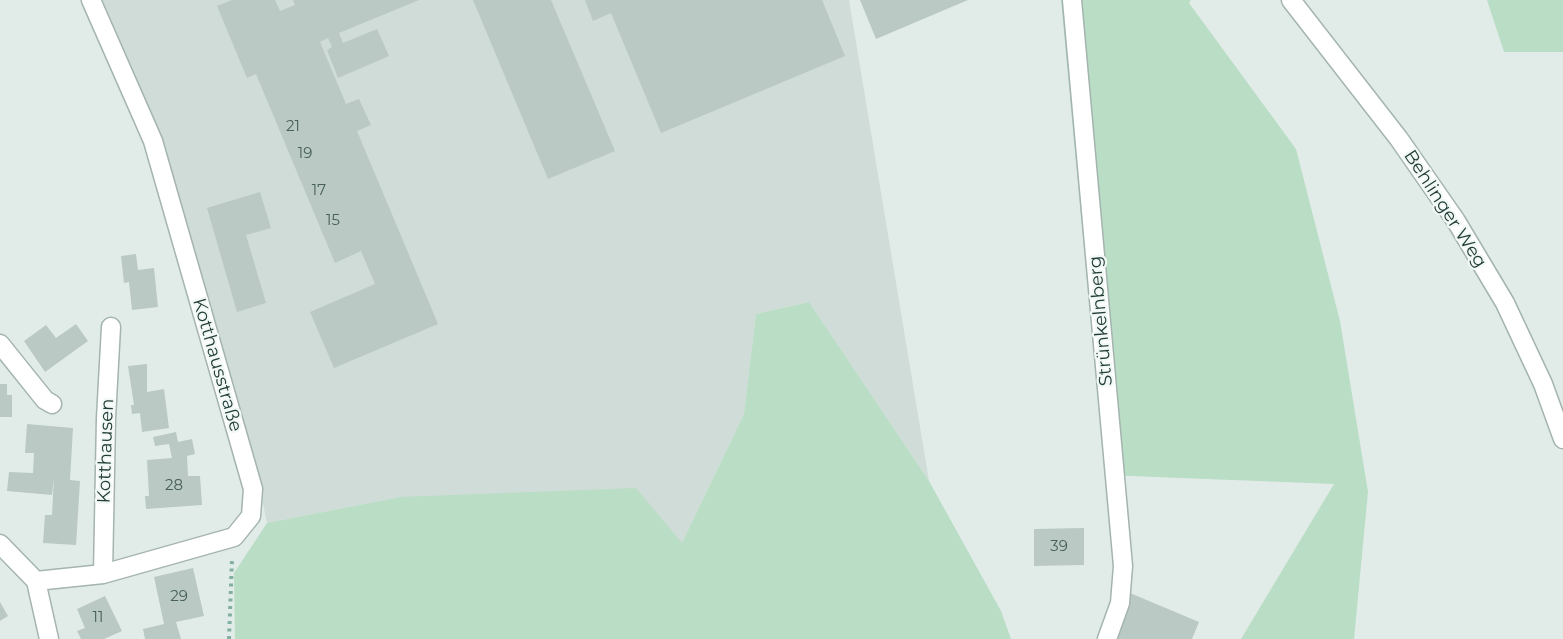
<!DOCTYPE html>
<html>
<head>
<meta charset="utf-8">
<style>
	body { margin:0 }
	canvas { display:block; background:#e1ece8 }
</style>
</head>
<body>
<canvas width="1563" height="639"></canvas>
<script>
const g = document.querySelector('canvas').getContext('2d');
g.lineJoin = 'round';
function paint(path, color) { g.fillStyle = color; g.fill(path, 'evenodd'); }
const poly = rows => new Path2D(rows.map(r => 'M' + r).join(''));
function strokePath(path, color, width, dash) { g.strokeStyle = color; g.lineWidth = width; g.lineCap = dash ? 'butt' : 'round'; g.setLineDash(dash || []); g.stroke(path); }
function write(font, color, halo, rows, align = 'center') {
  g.font = font + ' Montserrat,sans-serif'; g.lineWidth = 4.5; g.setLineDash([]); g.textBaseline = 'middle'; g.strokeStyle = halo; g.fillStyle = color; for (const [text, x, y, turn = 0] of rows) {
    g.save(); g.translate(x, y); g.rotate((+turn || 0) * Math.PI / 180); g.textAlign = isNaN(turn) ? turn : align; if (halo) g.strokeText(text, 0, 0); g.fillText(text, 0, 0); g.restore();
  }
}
const built = poly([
	[102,0,849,0,929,481,809,302,756,314,744,414,682,543,400,497,267,523,252,450,161,134]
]);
const green = poly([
	[1061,0,1191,0,1189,3,1296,149,1340,321,1368,492,1354,639,1241,639,1334,484,1105,475],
	[1487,0,1563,0,1563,52,1504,52],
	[809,302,929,481,1001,611,1011,639,235,639,234,573,267,523,400,497,636,488,682,543,744,414,756,314]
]);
const building = poly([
	[232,0,275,0,280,11,295,5,293,0,419,0,339,33,343,43,377,29,389,56,338,78,327,50,332,47,328,38,320,42,346,104,359,99,371,125,357,131,438,324,334,368,310,312,375,284,361,251,335,263,256,74,247,78,217,6],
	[473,0,551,0,615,151,548,179],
	[585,0,822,0,845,56,661,133,611,13,593,21],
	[860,0,968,0,876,39],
	[260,192,271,228,246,235,266,303,237,312,207,208],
	[136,254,138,270,154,268,158,307,132,310,129,282,124,283,121,256],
	[76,324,88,341,45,372,24,341,46,325,56,338],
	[147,364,147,392,164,389,169,428,142,432,140,413,132,414,131,405,134,405,128,366],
	[0,384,7,384,7,395,12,395,12,417,0,417],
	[27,424,73,428,70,480,80,481,76,545,43,543,45,515,52,515,54,476,52,495,7,491,9,472,33,473,34,453,25,453],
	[176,432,178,442,192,439,195,454,187,456,188,476,200,476,202,505,146,509,145,496,149,496,147,460,172,458,169,444,155,446,153,437],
	[1084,528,1084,565,1034,566,1034,529],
	[193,568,204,616,176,622,181,639,145,639,143,629,164,624,154,577],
	[1130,593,1199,622,1192,639,1111,639],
	[105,596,122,631,104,639,81,639,77,631,85,628,77,609],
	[0,602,8,616,0,621]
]);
const path = poly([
	[229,639,232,559]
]);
const minor = poly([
	[1072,0,1123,566,1120,603,1107,639],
	[1291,0,1399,139,1456,221,1505,303,1543,384,1563,439],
	[0,344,45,400,52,404],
	[0,544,36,581,49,639],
	[103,574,106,418,111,327],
	[36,581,103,574,234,537,251,516,253,489,153,141,91,0]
]);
const numberNames = [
	["21",293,127],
	["19",305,154],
	["17",319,191],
	["15",333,221],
	["28",174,486],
	["39",1059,547],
	["29",179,597],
	["11",98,618]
];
const streetNames = [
	["Behlinger Weg",1445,209,57],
	["Strünkelnberg",1101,321,-95],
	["Kotthausstraße",217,365,74],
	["Kotthausen",106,451,-88]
];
paint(built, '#d0dcd7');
paint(green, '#baddc6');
paint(building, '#bac9c4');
strokePath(minor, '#a4b4af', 21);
strokePath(path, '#82afa4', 4, [3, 4.5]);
strokePath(minor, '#fff', 18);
write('15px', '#48605a', null, numberNames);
write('18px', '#223d37', '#f2f8f5', streetNames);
</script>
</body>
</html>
